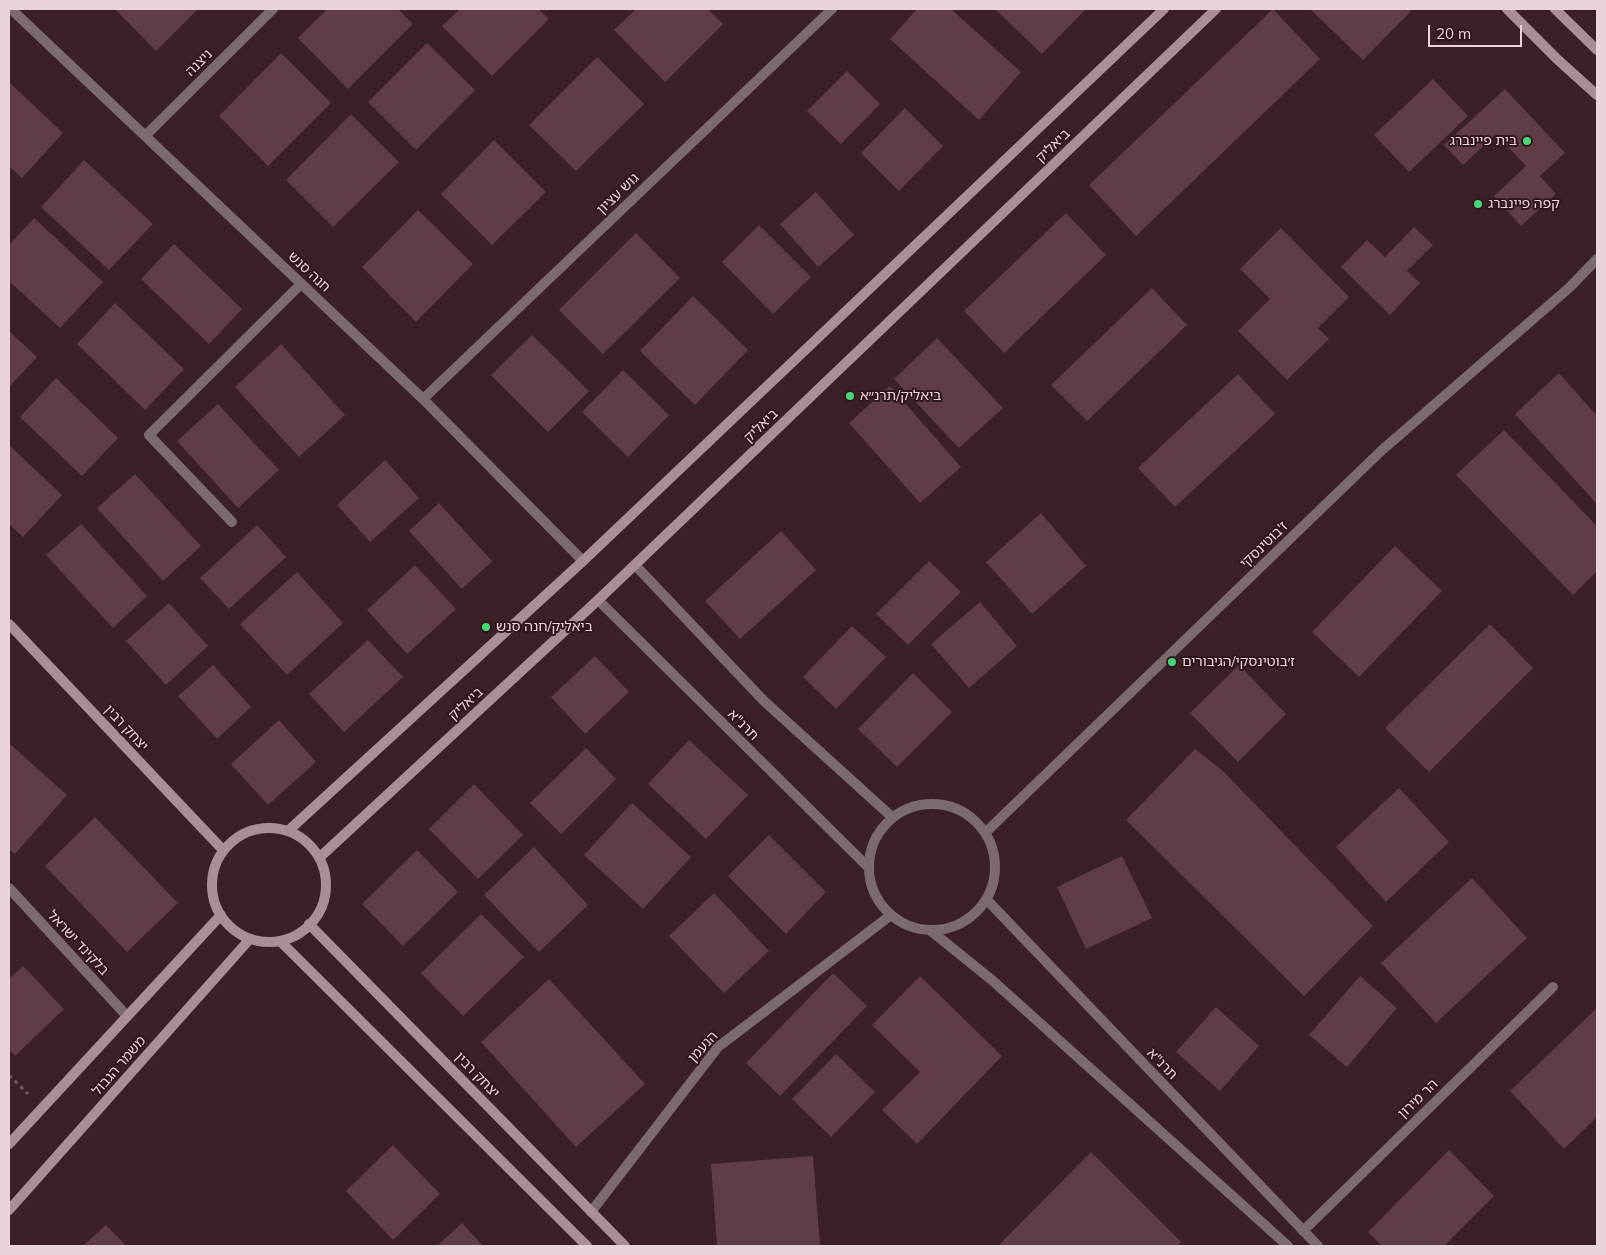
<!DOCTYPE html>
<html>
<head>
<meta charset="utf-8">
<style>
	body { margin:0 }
	#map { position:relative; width:1606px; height:1255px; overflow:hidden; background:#3b2028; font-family:Mulish,sans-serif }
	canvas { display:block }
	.frame { position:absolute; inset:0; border:10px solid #e8d4d9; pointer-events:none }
	.scale { position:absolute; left:1428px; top:25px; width:94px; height:22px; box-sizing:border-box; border:2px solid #e8d4d9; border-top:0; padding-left:6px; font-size:15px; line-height:18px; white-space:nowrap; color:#e8d4d9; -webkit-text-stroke:4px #31161e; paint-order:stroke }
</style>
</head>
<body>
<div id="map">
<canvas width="1606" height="1255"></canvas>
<div class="frame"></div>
<div class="scale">20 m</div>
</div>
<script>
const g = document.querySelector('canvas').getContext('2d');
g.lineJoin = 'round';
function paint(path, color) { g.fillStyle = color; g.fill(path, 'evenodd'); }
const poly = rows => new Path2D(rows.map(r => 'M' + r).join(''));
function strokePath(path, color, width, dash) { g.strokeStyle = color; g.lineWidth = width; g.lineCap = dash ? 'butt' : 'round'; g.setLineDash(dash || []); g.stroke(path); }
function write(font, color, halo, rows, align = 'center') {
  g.font = font + ' Mulish,"Noto Sans Hebrew",sans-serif'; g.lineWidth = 4; g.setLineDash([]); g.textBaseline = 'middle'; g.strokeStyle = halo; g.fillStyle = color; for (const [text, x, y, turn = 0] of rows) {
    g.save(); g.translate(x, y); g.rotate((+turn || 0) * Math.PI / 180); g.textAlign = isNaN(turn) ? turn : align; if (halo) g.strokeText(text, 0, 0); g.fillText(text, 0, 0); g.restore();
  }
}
const building = poly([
	[117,9,198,9,156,51,116,10],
	[327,9,398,9,413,24,348,89,298,38],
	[460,9,538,9,549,19,492,76,442,26],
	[636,9,708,9,723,24,665,82,614,30],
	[917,9,951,9,1021,72,979,120,890,39],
	[995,9,1086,9,1042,54],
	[1273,9,1320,59,1136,236,1089,185],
	[1310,9,1408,9,1411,11,1363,60],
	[427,43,475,90,416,150,368,102],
	[281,53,331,103,268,166,219,116],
	[597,57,644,104,576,171,529,125],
	[847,71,880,104,841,144,807,111],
	[1433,79,1468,116,1409,172,1374,135],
	[9,82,63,133,22,178,9,166],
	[1505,89,1565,153,1540,176,1556,194,1521,226,1494,196,1526,166,1496,134,1463,165,1444,145],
	[905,108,943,146,899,191,861,153],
	[351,114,399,162,333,227,286,180],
	[494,140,546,192,492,245,441,194],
	[84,160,153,224,109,270,41,207],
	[816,192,854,235,818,267,780,224],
	[418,210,473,264,416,322,362,267],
	[1066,213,1106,255,1004,353,964,311],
	[34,218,103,282,60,328,9,281,9,245],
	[759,225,811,277,773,314,722,262],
	[1414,227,1433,245,1407,271,1420,283,1390,315,1341,267,1367,240,1385,257],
	[1281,228,1349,297,1318,328,1329,339,1287,380,1238,331,1270,299,1240,269],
	[636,233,680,278,603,354,559,310],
	[174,244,242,309,209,344,141,279],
	[1152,288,1187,325,1087,421,1051,385],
	[693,296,748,350,695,405,640,351],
	[115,303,184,369,145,410,77,344],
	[9,331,37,357,9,387],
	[532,335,589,391,548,432,491,375],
	[937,338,1003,408,959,448,894,379],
	[281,344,345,415,299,457,235,387],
	[623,370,669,415,628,457,582,412],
	[1559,373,1597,416,1597,504,1515,414],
	[1238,374,1275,414,1175,507,1138,468],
	[56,378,118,438,82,476,20,417],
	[890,386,961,467,920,503,849,423],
	[218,404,279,470,238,508,177,441],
	[1504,430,1597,526,1597,571,1573,595,1456,475],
	[9,445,62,495,23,537,9,524],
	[385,460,419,498,370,542,337,505],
	[135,474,201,546,163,581,97,508],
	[439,503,492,561,462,589,409,531],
	[1041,513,1086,566,1032,614,986,562],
	[81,524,147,596,113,628,46,555],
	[257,525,286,557,229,609,200,578],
	[781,531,816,570,740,639,705,601],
	[1395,546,1442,591,1359,677,1312,632],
	[929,561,961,592,908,645,876,614],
	[415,565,456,609,407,654,367,610],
	[297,572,343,623,287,675,240,624],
	[980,602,1017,646,969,688,931,644],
	[169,603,208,646,166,685,126,641],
	[1490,624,1533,668,1429,772,1385,728],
	[852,626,886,657,836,709,803,677],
	[368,640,403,677,344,732,309,694],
	[595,656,629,692,585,734,551,697],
	[213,665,251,707,217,739,178,696],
	[1239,665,1286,714,1238,762,1190,713],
	[913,673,952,712,897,767,858,729],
	[279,720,316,762,268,805,231,764],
	[689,740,748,795,706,839,648,784],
	[10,744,67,795,15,854,9,849],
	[586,748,616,779,561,834,530,803],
	[1195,749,1223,771,1373,926,1304,996,1126,820],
	[474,784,523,835,478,879,429,829],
	[1399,788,1449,842,1386,902,1336,847],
	[632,803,691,857,643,909,584,855],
	[95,817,178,903,127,952,45,866],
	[769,835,826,892,786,934,728,876],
	[534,847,588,905,539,952,484,895],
	[417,850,458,892,403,946,362,904],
	[1122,856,1152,918,1086,949,1057,887],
	[1472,878,1527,938,1436,1023,1381,963],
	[714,893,769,951,724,993,669,936],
	[481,914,524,957,463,1016,421,973],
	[23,966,64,1009,15,1056,9,1049,9,979],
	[833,973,867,1006,780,1096,746,1063],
	[920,976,1002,1056,917,1144,882,1110,920,1072,872,1025],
	[1360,976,1397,1008,1347,1067,1309,1035],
	[549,979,645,1084,576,1147,481,1042],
	[1216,1007,1259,1046,1220,1091,1176,1052],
	[1597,1008,1597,1117,1564,1149,1510,1091],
	[836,1054,875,1092,831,1137,792,1099],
	[393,1145,440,1194,393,1240,346,1191],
	[1449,1150,1494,1196,1444,1246,1382,1246,1368,1232],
	[1091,1152,1181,1242,1177,1246,1000,1246,999,1245],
	[813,1156,820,1246,717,1246,711,1164],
	[462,1223,483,1246,437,1246],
	[106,1225,126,1246,83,1246]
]);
const path = poly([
	[9,1075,28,1094]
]);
const lane = poly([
	[232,522,149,435,301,284]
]);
const street = poly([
	[11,9,423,399,583,561],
	[145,136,273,9],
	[423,399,832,9],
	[635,565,764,701,892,817],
	[598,600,869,868],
	'869 867a63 63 0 1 1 126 0a63 63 0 1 1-126 0Z',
	[986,832,1381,451,1570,287,1597,259],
	[9,888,127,1016],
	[987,900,1318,1246],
	[930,930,993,981,1288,1246],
	[591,1212,718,1047,891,915],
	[1303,1231,1553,987]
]);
const secondary = poly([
	[1507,9,1557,59,1597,95],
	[1555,9,1597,50],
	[9,624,223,850],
	'212 885a57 57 0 1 1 114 0a57 57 0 1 1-114 0Z',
	[288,831,583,561,1164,9],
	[319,858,598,600,1216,9],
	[309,924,625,1246],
	[281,942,587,1246],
	[9,1144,221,915],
	[9,1210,249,940]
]);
const markers = [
	[1527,141,5,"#47d779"],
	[1478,204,5,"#47d779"],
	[850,396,5,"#47d779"],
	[486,627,5,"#47d779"],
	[1172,662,5,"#47d779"]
];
const streetNames = [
	["ניצנה",199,63,-45],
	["ביאליק",1053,146,-44],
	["גוש עציון",618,194,-44],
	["חנה סנש",309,272,43],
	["ביאליק",761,426,-44],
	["ז'בוטינסקי",1264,545,-44],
	["ביאליק",466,704,-43],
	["תרנ\"א",743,725,45],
	["יצחק רבין",126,728,47],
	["בלקינד ישראל",78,943,47],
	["הנעמן",703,1047,-48],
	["תרנ\"א",1162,1064,46],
	["משמר הגבול",119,1066,-49],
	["יצחק רבין",477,1075,46],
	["הר מירון",1418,1099,-44]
];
const poiNames = [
	["בית פיינברג",1517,141,"right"],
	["קפה פיינברג",1488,204],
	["ביאליק/תרנ״א",860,396],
	["ביאליק/חנה סנש",496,627],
	["ז׳בוטינסקי/הגיבורים",1182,662]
];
paint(building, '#5f3c46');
strokePath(path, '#70575e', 3, [4, 4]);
strokePath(lane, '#7b6a6e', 10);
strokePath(street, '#7b6a6e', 10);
strokePath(secondary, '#a98e95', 10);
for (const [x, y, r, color] of markers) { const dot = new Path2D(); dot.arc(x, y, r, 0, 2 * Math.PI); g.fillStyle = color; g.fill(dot); strokePath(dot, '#31161e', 2); }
write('14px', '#e8d4d9', '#31161e', streetNames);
write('14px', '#e8d4d9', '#31161e', poiNames, 'left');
</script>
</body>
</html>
